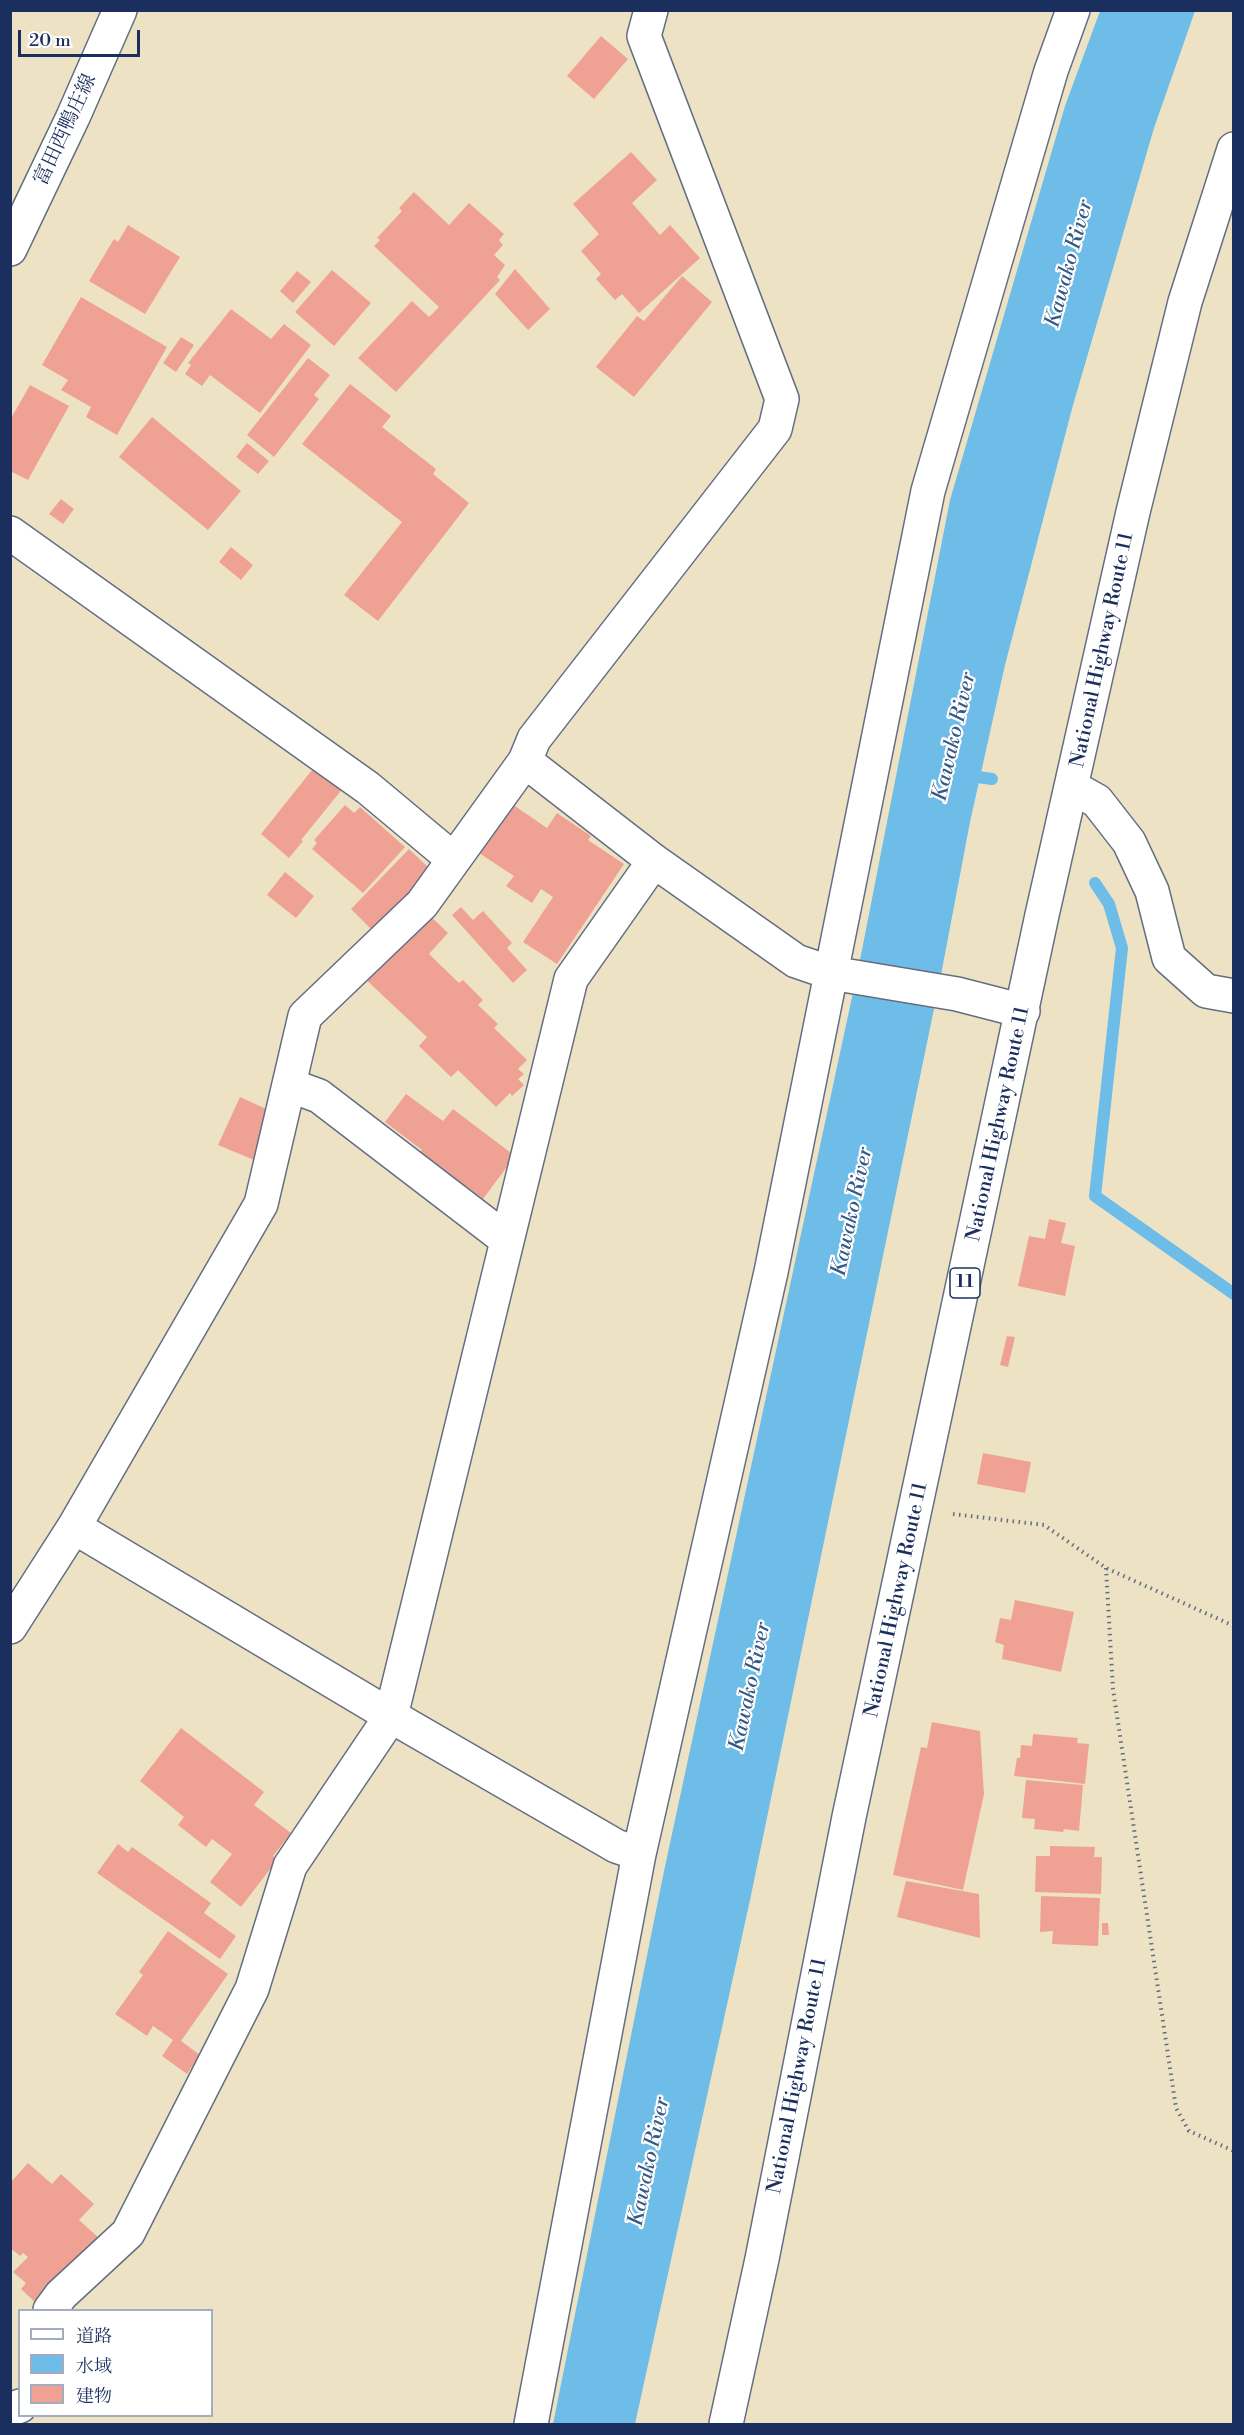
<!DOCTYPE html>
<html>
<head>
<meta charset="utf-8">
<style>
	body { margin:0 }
	#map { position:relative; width:1244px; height:2435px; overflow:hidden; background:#ede3c4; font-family:"Libre Bodoni","Noto Serif JP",serif }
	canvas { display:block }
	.frame { position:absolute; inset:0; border:12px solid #1b2f5e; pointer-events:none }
	.legend { position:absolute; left:18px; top:2309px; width:195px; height:108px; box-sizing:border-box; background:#fff; border:2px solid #a4acbf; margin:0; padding:8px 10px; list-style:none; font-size:18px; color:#1b2f5e }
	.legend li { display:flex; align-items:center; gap:12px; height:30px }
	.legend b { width:30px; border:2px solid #a4acbf }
	.scale { position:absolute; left:18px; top:30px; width:122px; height:27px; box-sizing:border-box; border:3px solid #1b2f5e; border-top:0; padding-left:8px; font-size:18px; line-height:21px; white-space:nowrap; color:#1b2f5e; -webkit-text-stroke:4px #fff; paint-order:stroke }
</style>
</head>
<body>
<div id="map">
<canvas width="1244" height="2435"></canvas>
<div class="frame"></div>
<ul class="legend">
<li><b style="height:8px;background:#fff"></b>道路</li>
<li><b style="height:16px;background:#6dbde8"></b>水域</li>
<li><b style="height:16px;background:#efa294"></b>建物</li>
</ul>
<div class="scale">20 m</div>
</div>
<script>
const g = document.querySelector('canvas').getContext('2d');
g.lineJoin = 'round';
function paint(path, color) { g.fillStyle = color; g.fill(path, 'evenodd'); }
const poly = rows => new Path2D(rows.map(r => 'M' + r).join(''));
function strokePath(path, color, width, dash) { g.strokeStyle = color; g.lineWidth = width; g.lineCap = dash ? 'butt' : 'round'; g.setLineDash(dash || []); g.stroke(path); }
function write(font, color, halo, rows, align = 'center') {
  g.font = font + ' "Libre Bodoni","Noto Serif JP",serif'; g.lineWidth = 4.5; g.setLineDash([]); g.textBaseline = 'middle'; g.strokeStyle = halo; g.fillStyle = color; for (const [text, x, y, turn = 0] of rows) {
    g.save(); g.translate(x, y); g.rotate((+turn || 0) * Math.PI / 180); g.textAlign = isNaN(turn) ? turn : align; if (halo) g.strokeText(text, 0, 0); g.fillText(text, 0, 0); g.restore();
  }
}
const water = poly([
	[1100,11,1195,11,1154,128,1073,405,1005,665,970,822,941,975,750,1900,635,2424,553,2424,664,1871,860,960,950,500,1065,106]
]);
const stream = poly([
	[964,775,992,779],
	[1095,883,1109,904,1122,948,1095,1196,1234,1294]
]);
const building = poly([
	[601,36,628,59,594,99,567,76],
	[631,152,657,180,632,203,660,235,670,225,700,258,639,313,622,294,615,300,596,279,601,274,581,251,599,234,573,204],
	[414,192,449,225,469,203,504,234,499,240,503,245,494,255,505,265,497,277,500,280,396,392,358,358,412,301,429,317,439,307,374,246,380,240,377,238,402,211,399,208],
	[128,225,180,257,145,314,89,281,114,239,118,242],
	[515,269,550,309,528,330,495,294],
	[332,270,371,303,334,346,295,312],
	[297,271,311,282,293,303,280,291],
	[682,276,712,302,634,397,596,367,637,316,644,321],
	[81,297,167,347,117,435,86,417,91,407,61,390,68,380,42,365],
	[231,309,271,339,284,324,311,345,260,413,210,375,202,386,185,374,191,365,188,363],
	[181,337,194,345,176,372,163,363],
	[308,358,330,375,314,395,319,399,274,457,247,435],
	[350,384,391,416,382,427,436,469,433,474,469,503,378,621,344,595,402,522,302,444],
	[30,385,69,406,28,480,10,471,10,420],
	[152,417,241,491,208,530,119,457],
	[247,443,269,461,258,474,236,457],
	[61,499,74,509,63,524,49,514],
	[231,547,253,565,241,580,219,562],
	[316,765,344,787,301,840,303,841,289,858,261,834],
	[512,804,547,828,557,813,591,836,588,840,624,864,557,964,523,942,553,897,541,889,532,903,506,886,514,876,479,853],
	[345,805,354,813,360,807,405,847,363,893,312,849,317,843,314,840],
	[409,849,431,870,373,931,351,909],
	[285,872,314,896,296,918,267,895],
	[461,907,473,920,483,911,512,943,507,948,527,970,513,983,452,915],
	[423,909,448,933,429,954,459,983,463,980,483,1000,478,1005,498,1024,494,1028,527,1060,518,1069,524,1074,518,1079,524,1085,512,1096,510,1093,496,1107,458,1070,451,1077,419,1046,427,1037,360,974],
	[406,1094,443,1121,453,1109,515,1156,483,1199,420,1153,422,1150,385,1122],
	[240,1097,275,1113,254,1160,218,1145],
	[1049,1219,1066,1223,1061,1243,1075,1246,1065,1296,1018,1286,1029,1236,1045,1239],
	[1007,1336,1015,1337,1008,1367,1000,1365],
	[983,1453,1031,1462,1025,1493,977,1484],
	[1015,1600,1074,1612,1061,1672,1002,1659,1004,1645,995,1642,1000,1618,1011,1620],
	[932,1722,980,1731,984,1794,963,1890,893,1875,921,1747,927,1748],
	[181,1728,264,1792,254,1805,291,1833,273,1856,277,1860,241,1907,210,1882,232,1854,212,1839,206,1847,178,1825,184,1817,140,1781],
	[1033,1734,1078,1738,1077,1743,1089,1744,1085,1784,1014,1776,1017,1758,1020,1758,1021,1745,1032,1746],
	[1026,1780,1083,1785,1079,1831,1064,1829,1063,1832,1034,1829,1035,1819,1022,1818],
	[118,1844,128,1852,132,1847,211,1903,204,1913,236,1936,220,1959,97,1873],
	[1050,1846,1095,1847,1094,1857,1102,1857,1101,1894,1035,1892,1036,1856,1050,1856],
	[906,1881,979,1894,980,1938,897,1917],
	[1041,1896,1100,1898,1098,1946,1052,1944,1053,1931,1040,1932],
	[1102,1923,1108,1923,1109,1935,1102,1935],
	[168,1931,228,1974,181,2041,200,2055,187,2074,162,2056,173,2040,153,2026,147,2036,115,2014,143,1975,139,1972],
	[28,2163,52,2184,61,2174,94,2204,79,2220,99,2238,38,2305,21,2289,26,2283,13,2272,28,2257,23,2253,20,2256,10,2248,10,2183]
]);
const path = poly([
	[953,1514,1044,1525,1106,1568,1234,1626],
	[1106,1568,1113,1689,1176,2108,1189,2131,1234,2151]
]);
const street = poly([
	[651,10,644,36,782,399,775,429,534,739,525,761,654,861,796,961,831,973,957,994,1023,1011],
	[10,533,368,788,453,859],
	[1072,787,1097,801,1129,842,1152,891,1169,958,1206,991,1234,996],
	[289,1085,319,1096,507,1240],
	[74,1527,391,1716,616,1846,639,1854],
	[10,1627,74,1527,261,1204,305,1016,422,904,525,761],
	[50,2310,61,2295,128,2233,252,1989,290,1866,391,1716,571,979,654,861],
	[10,2410,20,2406],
	[531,2424,639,1854,771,1272,928,491,1051,71,1073,10]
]);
const secondary = poly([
	[10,249,73,117,120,10]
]);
const highway = poly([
	[726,2424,762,2259,849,1817,1042,915,1133,512,1185,302,1234,149]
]);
const shields = [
	[965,1283,30]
];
const shieldNames = [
	["11",965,1283]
];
const streetNames = [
	["富田西鴨庄線",66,130,-65],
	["National Highway Route 11",1103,650,-78],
	["National Highway Route 11",999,1124,-78],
	["National Highway Route 11",897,1600,-78],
	["National Highway Route 11",798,2076,-79]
];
const waterNames = [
	["Kawako River",1070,264,-75],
	["Kawako River",955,737,-77],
	["Kawako River",853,1212,-78],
	["Kawako River",751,1687,-78],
	["Kawako River",650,2162,-78]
];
paint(water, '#6dbde8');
strokePath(stream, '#6dbde8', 12);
paint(building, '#efa294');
strokePath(street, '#646e82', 36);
strokePath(secondary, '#646e82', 36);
strokePath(highway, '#646e82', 36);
strokePath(path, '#646e82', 4, [1.5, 4.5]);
strokePath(street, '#fff', 33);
strokePath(secondary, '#fff', 33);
strokePath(highway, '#fff', 33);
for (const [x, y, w] of shields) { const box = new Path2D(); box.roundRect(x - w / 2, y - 15, w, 30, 4.5); g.fillStyle = '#fff'; g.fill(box); strokePath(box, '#1b2f5e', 1.5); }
write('bold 18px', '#1b2f5e', null, shieldNames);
write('20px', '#1b2f5e', '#fff', streetNames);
write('italic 21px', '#345a87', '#fff', waterNames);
</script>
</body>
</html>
